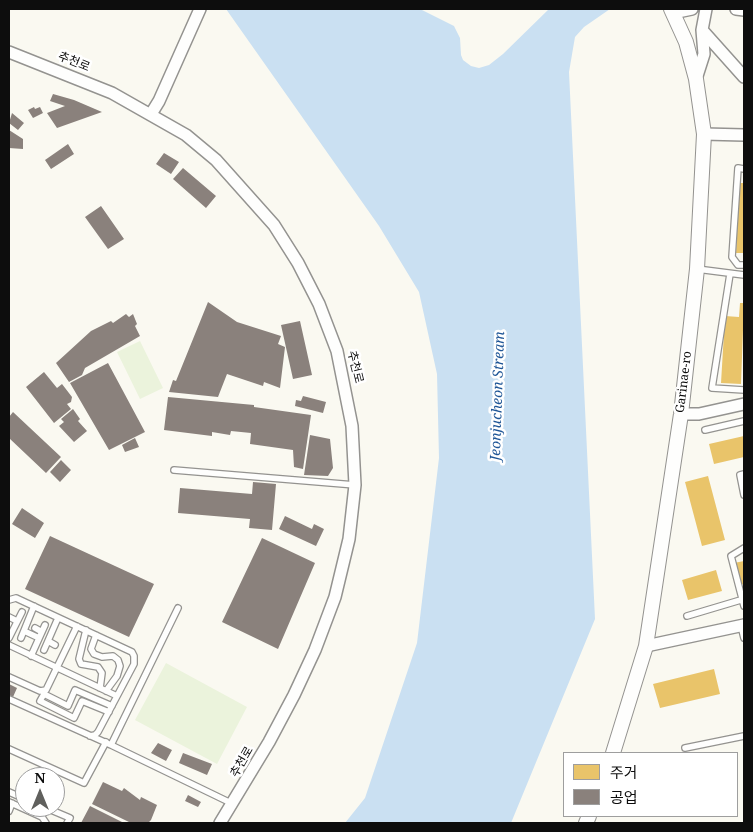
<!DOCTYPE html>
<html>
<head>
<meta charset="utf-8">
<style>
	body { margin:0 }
	#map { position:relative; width:753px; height:832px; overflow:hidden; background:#faf9f1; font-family:"Noto Serif","Noto Sans KR",serif }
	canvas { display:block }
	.frame { position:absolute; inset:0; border:10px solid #0d0d0d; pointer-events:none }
	.legend { position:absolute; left:563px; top:752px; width:175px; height:65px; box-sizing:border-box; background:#fff; border:1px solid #9e9e9e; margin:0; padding:6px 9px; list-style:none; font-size:15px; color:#0d0d0d }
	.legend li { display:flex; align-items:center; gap:10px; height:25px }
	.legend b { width:25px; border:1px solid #9e9e9e }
	.north { position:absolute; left:15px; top:767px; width:50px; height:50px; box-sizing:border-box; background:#fff; border:1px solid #9e9e9e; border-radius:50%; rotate:0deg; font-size:14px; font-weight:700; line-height:20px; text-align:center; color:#0d0d0d }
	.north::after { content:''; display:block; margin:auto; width:18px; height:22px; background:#60605d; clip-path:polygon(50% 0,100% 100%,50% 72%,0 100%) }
</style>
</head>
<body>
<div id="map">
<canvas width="753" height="832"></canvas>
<div class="frame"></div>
<ul class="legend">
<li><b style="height:14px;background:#e9c46a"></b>주거</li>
<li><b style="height:14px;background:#8a817c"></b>공업</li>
</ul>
<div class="north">N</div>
</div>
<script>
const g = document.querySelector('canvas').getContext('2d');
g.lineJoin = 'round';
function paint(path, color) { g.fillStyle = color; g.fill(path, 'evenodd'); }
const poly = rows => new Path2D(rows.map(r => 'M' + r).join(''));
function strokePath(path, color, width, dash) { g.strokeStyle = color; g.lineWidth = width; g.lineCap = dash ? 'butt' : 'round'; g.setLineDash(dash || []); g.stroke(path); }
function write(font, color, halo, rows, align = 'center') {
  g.font = font + ' "Noto Serif","Noto Sans KR",serif'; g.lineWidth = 5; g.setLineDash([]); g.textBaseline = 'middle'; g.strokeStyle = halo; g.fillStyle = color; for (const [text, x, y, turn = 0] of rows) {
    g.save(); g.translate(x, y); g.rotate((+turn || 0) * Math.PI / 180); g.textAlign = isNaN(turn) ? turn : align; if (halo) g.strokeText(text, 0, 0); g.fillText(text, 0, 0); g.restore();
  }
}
const pitch = poly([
	[140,341,163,388,140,399,117,352],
	[166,663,247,707,217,764,135,720]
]);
const water = poly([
	[226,9,420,9,454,26,460,38,461,55,463,60,471,66,479,68,489,65,503,54,549,9,610,9,584,27,575,37,569,72,595,619,511,823,345,823,365,798,417,643,439,458,437,374,419,292,379,226]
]);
const homes = poly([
	[739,183,744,183,744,253,736,253],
	[740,303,744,303,741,384,721,383,725,316,739,317],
	[744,436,744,457,714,464,709,444],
	[708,476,725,540,702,546,685,482],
	[744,561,744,584,740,585,734,563],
	[716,570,722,591,688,600,682,580],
	[714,669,720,694,660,708,653,684]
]);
const industry = poly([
	[53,94,74,100,102,112,57,128,47,113,65,106,50,101],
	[34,107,35,109,40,107,43,113,33,118,28,110],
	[12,113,24,123,18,130,9,123],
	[9,130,23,139,23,149,9,148],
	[68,144,74,154,51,169,45,160],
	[164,153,179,162,171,174,156,164],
	[183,168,216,196,206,208,173,179],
	[101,206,124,239,108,249,85,217],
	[208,302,237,322,281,336,278,344,285,347,280,388,264,382,263,386,227,374,218,397,169,392,173,380,176,381],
	[126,314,129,317,133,314,137,324,135,326,140,336,85,368,82,375,69,382,56,363,91,331,111,321,113,323],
	[300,321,312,375,293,379,281,325],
	[108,363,145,432,109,450,70,383],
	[44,372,57,388,62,384,72,397,71,402,67,404,71,409,54,423,26,387],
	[303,396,326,402,323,413,295,406,296,400,301,401],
	[168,397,254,405,254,407,311,415,303,469,294,467,293,450,250,444,251,433,231,431,230,435,212,432,212,436,164,430],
	[73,409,80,419,78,421,87,431,74,442,59,426,64,422,61,419],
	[13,412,61,457,46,473,9,438,9,417],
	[310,435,330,439,333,468,328,476,304,475],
	[135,438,139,447,125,452,122,445],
	[61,460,71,470,60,482,50,472],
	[253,482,276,484,272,530,249,528,250,519,178,513,180,488,252,494],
	[22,508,44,523,35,538,12,524],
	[285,516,312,529,314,524,324,529,316,546,279,529],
	[50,536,154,584,129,637,25,589],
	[262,538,315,563,278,649,222,622],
	[9,684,17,688,13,697,9,695],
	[158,743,172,750,166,761,151,753],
	[183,753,212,764,207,775,179,763],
	[103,782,122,791,124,788,140,800,141,797,157,805,151,820,148,823,131,823,92,804],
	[188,795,201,802,198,807,185,801],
	[90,806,124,823,81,823]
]);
const service = poly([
	[744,169,738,168,732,257,738,265,744,265],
	[697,269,744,275],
	[730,274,712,388,744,390],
	[705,430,744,421],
	[174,470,355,485],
	[744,474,740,475,744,495],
	[744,548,731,556,744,606],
	[9,600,16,598,132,652,134,656,134,664,98,732,95,735,90,736],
	[687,616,744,599],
	[9,617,17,621],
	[741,626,744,638],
	[35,628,42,632],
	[86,630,79,659,81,664,98,667,102,673,100,688],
	[24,631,39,638],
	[96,635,91,649,94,654,102,657,113,656,118,660,120,666,117,676,106,691],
	[9,638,22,612],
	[21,638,34,606],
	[48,641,55,645],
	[9,645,117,696],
	[44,650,58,618],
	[31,656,45,625],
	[9,677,40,691,46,690,77,626],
	[45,691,44,694,68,706,75,690,112,706],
	[44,694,40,701,74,718,82,701,109,712],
	[9,699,111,745,233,804],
	[111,745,178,608],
	[685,748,744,736],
	[9,749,84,783,106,742],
	[9,792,25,799],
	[9,802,42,817,46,823],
	[44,807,70,818,67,823],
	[9,811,12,803]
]);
const minor = poly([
	[736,9,744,10],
	[673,13,692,9],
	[702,30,744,77],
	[9,52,112,93,186,135,216,160,274,225,298,263,319,304,337,351,352,426,355,485,349,539,335,597,315,650,294,695,269,742,220,823],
	[696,79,704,54,702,30,706,9],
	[151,114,159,101,200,9],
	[704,134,744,135],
	[681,414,699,414,744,404],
	[646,646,744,625]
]);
const tertiary = poly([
	[613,753,646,646,681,414,697,269,704,134,696,79,686,42,671,9],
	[586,823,589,816]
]);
const streetNames = [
	["추천로",74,62,22],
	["추천로",355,367,76],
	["Garinae-ro",684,382,-83],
	["추천로",242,762,-60]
];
const waterNames = [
	["Jeonjucheon Stream",498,396,-88]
];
paint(pitch, '#ebf3dc');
paint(water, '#cae0f2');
paint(homes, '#e9c46a');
paint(industry, '#8a817c');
strokePath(service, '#949390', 8);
strokePath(minor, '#949390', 14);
strokePath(tertiary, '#949390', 16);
strokePath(service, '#fefefd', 5.5);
strokePath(minor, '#fefefd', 11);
strokePath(tertiary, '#fefefd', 14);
write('12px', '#0d0d0d', '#fff', streetNames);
write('italic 14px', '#1e5596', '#fff', waterNames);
</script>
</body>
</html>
